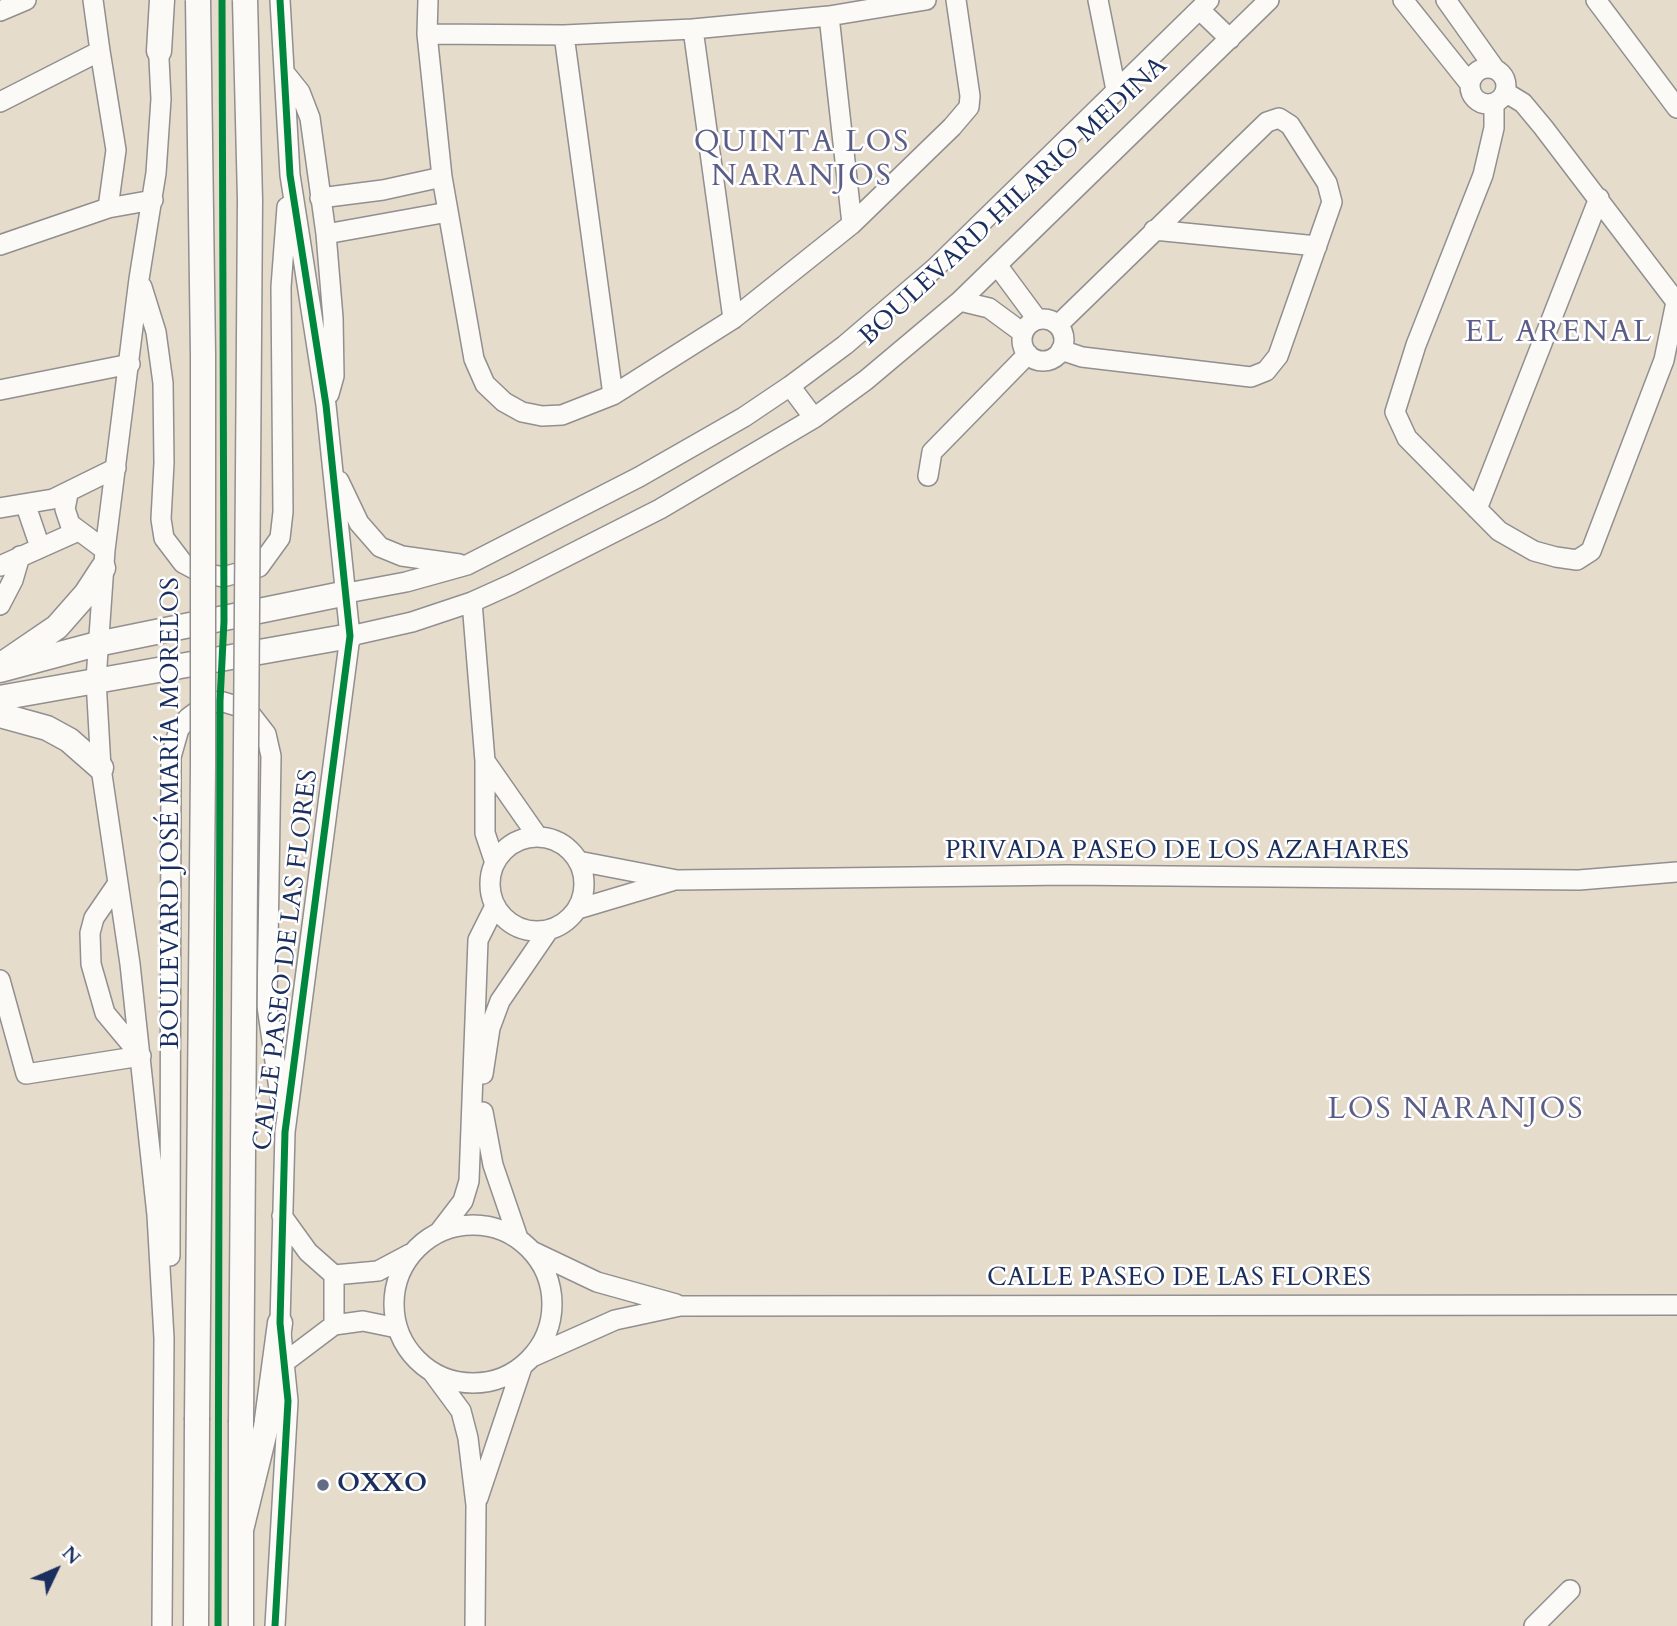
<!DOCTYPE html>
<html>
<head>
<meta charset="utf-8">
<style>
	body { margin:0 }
	#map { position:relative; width:1677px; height:1626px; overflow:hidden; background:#e6dccc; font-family:Cardo,serif }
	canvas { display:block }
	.north { position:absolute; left:21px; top:1535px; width:70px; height:70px; -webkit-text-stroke:5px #fff; paint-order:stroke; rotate:46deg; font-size:19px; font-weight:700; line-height:28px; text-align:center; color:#1b2f5e }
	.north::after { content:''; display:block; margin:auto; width:24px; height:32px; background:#1b2f5e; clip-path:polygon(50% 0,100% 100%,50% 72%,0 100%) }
</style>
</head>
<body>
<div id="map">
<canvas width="1677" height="1626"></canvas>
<div class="north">N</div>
</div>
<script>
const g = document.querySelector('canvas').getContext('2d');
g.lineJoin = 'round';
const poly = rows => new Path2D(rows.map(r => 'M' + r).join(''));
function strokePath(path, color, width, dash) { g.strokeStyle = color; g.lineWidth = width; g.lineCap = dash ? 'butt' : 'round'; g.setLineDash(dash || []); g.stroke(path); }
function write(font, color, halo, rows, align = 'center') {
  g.font = font + ' Cardo,serif'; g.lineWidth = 5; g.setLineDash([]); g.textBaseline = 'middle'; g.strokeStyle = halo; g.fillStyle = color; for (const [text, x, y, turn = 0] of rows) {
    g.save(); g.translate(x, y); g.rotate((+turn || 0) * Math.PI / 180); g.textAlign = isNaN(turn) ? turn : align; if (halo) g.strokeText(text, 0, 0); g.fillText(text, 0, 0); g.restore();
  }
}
const minor = poly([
	[428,0,427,34,442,177,474,359,485,384,504,402,522,412,542,416,562,415,613,395,733,319,852,224,952,127,969,107,970,96,956,0],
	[1098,0,1116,90],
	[1403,0,1470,84],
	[1446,0,1495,69],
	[1596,0,1677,108],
	[1200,10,1230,39],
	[0,11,26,0],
	[829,16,852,224],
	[693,29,733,319],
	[427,34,564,35,693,29,829,16,926,0],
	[564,35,613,395],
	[158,39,161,99,156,173,139,279,105,550,96,680,101,768,130,964,157,1215,164,1338,162,1626],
	[100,51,116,150,108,208],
	'1470 86a18 18 0 1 1 36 0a18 18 0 1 1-36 0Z',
	[284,72,300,92,310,118,326,234,333,318,334,376,329,394],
	[1505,92,1523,103,1543,127,1677,303],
	[0,102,100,51,93,0],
	[1494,103,1494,128,1483,175,1416,345,1395,412,1407,438,1499,531,1534,551,1556,557,1577,560,1591,551,1664,360,1676,302],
	[320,198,383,190,442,177],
	[1154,230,1317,246],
	[326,234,448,212],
	[0,245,108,208,153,200],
	[997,265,1037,319],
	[142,287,156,332,163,383,164,463,161,519,164,538,183,563,200,572,223,577,259,567,280,538,283,512,281,287,287,207],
	[960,301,989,308,1023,333],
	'1022 340a21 21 0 1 1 42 0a21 21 0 1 1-42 0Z',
	[1058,325,1267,122,1279,118,1290,125,1327,183,1332,202,1278,356,1266,371,1251,377,1082,357,1061,350],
	[790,386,814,418],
	[0,390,130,364],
	[928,476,932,452,1028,354],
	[339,481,359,523,380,547,402,556,459,564],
	[68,494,65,509,70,524,105,550],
	[26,506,40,547],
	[0,508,53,499,116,468],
	[1477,509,1599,198],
	[0,566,76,532],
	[347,593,406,582,467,565,639,477,744,417,790,386,845,345,935,268,1209,0],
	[472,602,485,761,485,833,495,863],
	[0,605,13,580,20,556],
	[350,636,412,622,472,602,512,584,660,509,814,418,866,380,960,301,1269,0],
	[485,761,538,837],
	'490 884a47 47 0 1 1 94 0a47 47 0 1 1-94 0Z',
	[578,861,677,880,1067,875,1579,880,1677,872],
	[118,883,94,918,90,933,91,964,105,1013,141,1056],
	[578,909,672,881],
	[0,980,26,1074,141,1056],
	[483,1074,490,1028,500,1001,548,931],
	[483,1112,493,1165,518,1238],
	[282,1216,308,1252,334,1275,378,1271,410,1254],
	'394 1304a79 79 0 1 1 158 0a79 79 0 1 1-158 0Z',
	[440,1231,463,1201,469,1181,478,940,495,906],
	[534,1252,597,1282,676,1304],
	[170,1256,171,757,179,729,188,718,204,706,220,701,240,707,252,716,266,734,271,756,267,1006,281,1103],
	[334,1275,334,1325],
	[532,1357,615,1320,680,1306,1677,1305],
	[285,1362,334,1325,363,1321,397,1328],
	[433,1373,461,1411,468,1438,476,1505,475,1626],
	[478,1498,522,1367],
	[275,1626,288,1401,280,1323,285,1132,350,636,326,405,290,175,280,0],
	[1534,1626,1570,1590]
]);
const major = poly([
	[159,51,162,0],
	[7,661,57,627,86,594,103,568],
	[0,670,97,644,347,593],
	[0,698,350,636],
	[0,715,47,728,69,740,101,768],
	[241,1530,266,1427,280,1323],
	[196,1626,197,1420],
	[241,1626,241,1422]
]);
const majorBridge = poly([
	[197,1420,203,765,203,355,198,0],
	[241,1422,250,200,245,0]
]);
const cycleway = poly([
	[218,1626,220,701,224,621,222,0],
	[275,1626,288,1401,280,1323,285,1132,350,636,326,405,290,175,280,0]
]);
const markers = [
	[323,1485,7,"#626c84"]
];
const streetNames = [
	["BOULEVARD HILARIO MEDINA",1014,202,-43],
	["BOULEVARD JOSÉ MARÍA MORELOS",172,813,-90],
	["PRIVADA PASEO DE LOS AZAHARES",1177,852],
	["CALLE PASEO DE LAS FLORES",287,960,-83],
	["CALLE PASEO DE LAS FLORES",1179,1279]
];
const poiNames = [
	["OXXO",337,1485]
];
const quarterNames = [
	["QUINTA LOS",802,144],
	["NARANJOS",802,178],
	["EL ARENAL",1559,334],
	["LOS NARANJOS",1456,1111]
];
strokePath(minor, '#918f8f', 22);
strokePath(major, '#918f8f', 27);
strokePath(minor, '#fbfaf7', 19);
strokePath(major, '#fbfaf7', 24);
strokePath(majorBridge, '#918f8f', 27, []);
strokePath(majorBridge, '#fbfaf7', 24);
strokePath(cycleway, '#00873e', 7);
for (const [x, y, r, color] of markers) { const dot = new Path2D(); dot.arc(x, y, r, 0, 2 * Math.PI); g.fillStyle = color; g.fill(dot); strokePath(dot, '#fff', 2.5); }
write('26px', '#1b2f5e', '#fff', streetNames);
write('bold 26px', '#1b2f5e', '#fff', poiNames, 'left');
g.letterSpacing = '2px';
write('30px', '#5b5d89', '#fff', quarterNames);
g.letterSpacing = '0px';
</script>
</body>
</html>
